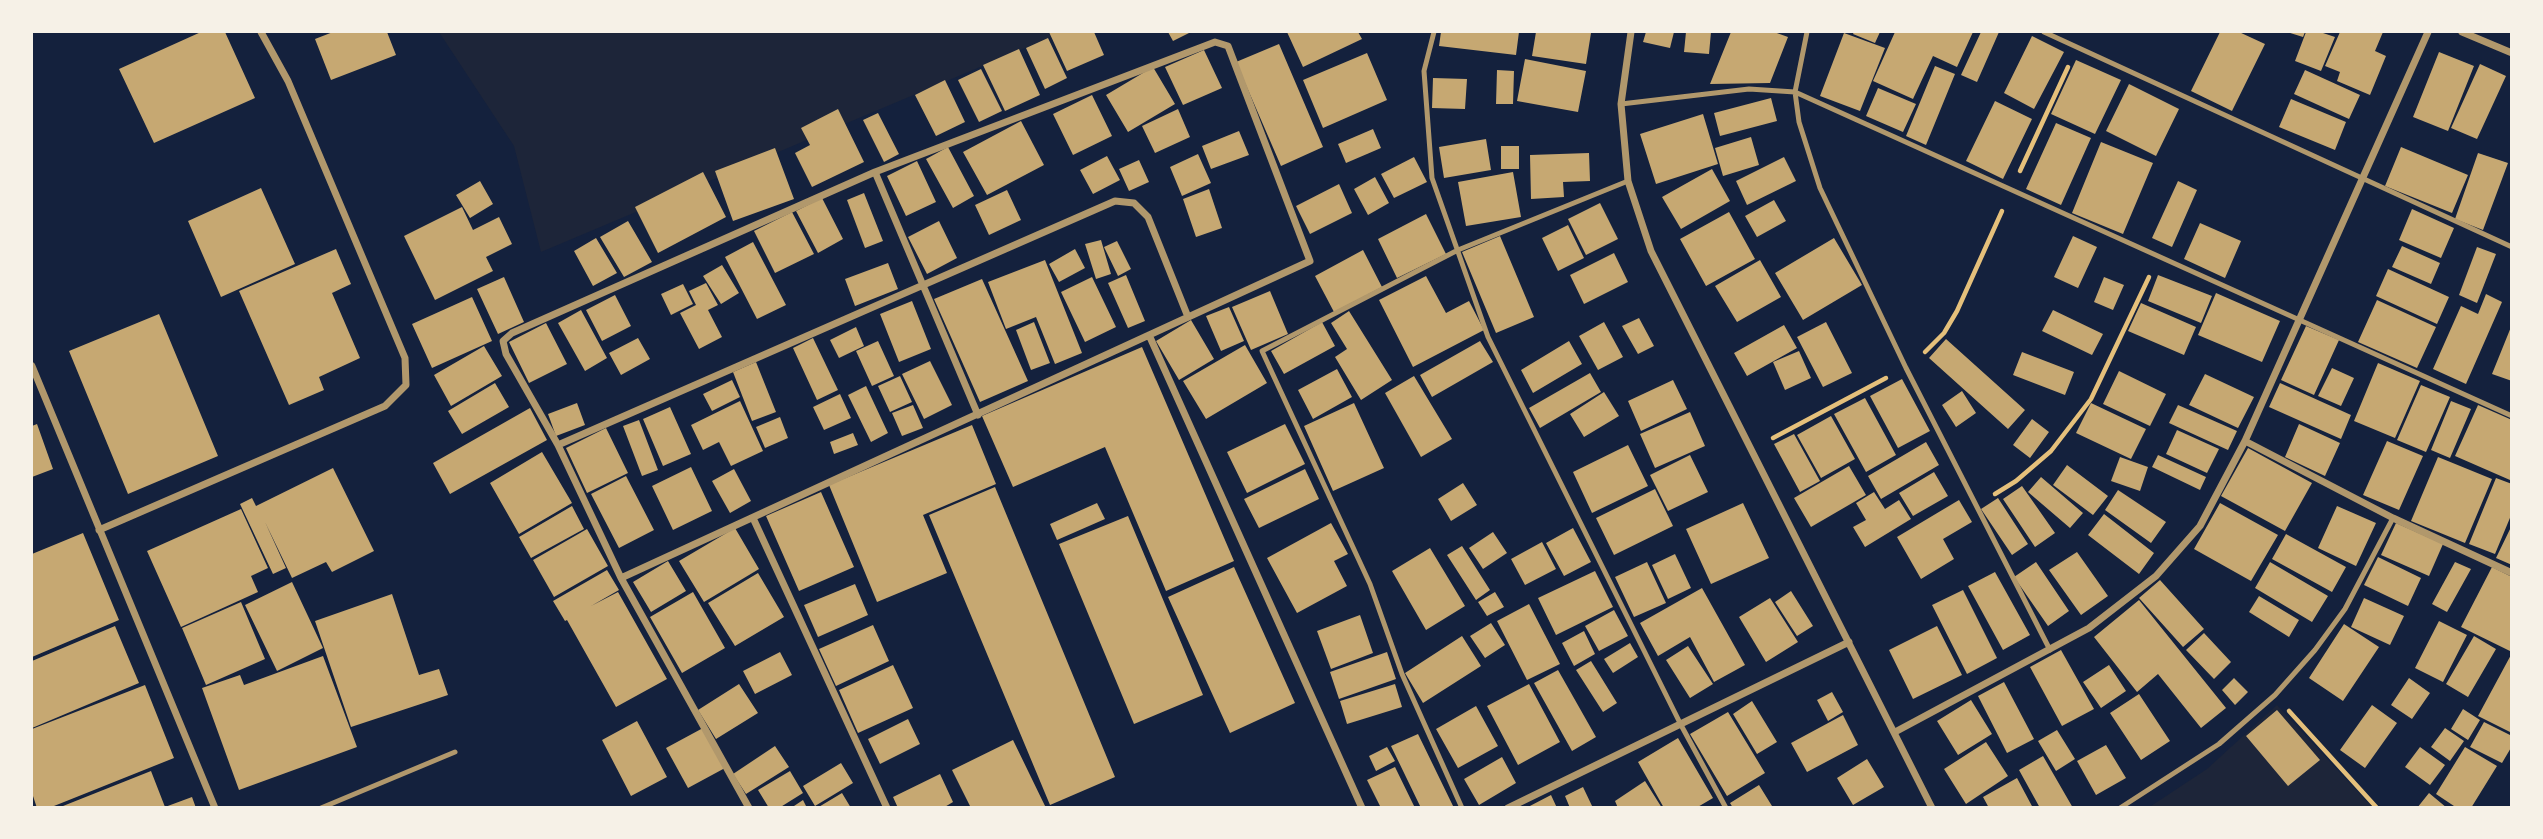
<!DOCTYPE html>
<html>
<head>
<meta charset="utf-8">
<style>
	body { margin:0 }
	#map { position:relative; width:2543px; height:839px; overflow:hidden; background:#14213d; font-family:"Archivo Narrow",sans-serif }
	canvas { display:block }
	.frame { position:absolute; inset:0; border:33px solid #f6f1e7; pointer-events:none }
</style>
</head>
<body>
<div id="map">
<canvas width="2543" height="839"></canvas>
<div class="frame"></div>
</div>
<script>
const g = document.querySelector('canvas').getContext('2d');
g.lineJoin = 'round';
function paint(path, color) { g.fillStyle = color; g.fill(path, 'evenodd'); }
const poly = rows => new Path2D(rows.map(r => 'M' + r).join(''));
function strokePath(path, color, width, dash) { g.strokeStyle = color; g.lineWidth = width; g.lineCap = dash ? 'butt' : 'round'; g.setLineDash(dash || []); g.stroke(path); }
const green = poly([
	[439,32,1063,32,541,252,514,146],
	[2277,705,2372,807,2148,808,2207,769]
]);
const building = poly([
	[201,32,225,32,255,98,154,143,119,69],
	[333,32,387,32,396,55,331,80,315,39],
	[1049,32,1094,32,1104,55,1067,71],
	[1168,32,1191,32,1173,41],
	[1287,32,1358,32,1362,39,1303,67],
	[1441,32,1519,32,1516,55,1439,46],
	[1536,32,1591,33,1586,64,1532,56],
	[1646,32,1674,32,1670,48,1643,42],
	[1686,32,1711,32,1709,54,1684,52],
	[1731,32,1774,32,1788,37,1770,83,1710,84],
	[1854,32,1880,32,1875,43,1853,34],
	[1895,32,1973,32,1957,67,1933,56,1913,99,1873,81],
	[1981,32,1999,32,1977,82,1961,75],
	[2220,32,2239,32,2265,44,2232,111,2191,91],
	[2287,32,2305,32,2303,37],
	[2306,32,2320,32,2335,37,2321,71,2295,61],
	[2340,32,2383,32,2375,51,2386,56,2370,95,2337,81,2340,72,2325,66],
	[1844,33,1885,48,1860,111,1820,96],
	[2032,36,2064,52,2034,109,2004,93],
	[1048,38,1067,78,1045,89,1026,48],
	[1279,44,1323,147,1281,166,1236,62],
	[1019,49,1040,95,1005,111,983,65],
	[1204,50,1222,88,1183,105,1165,67],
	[2439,52,2474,66,2448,131,2413,117],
	[1367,53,1387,100,1323,128,1303,80],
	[1525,59,1586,71,1578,112,1517,101],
	[2076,60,2121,80,2095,134,2051,114],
	[2480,64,2506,76,2477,139,2451,128],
	[1935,66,1955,74,1926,145,1906,136],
	[1153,67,1175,104,1128,132,1106,95],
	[981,69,1002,111,979,122,958,80],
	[1497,70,1514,71,1513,104,1496,104],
	[2305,70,2360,95,2349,119,2294,94],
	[1433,78,1467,79,1465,109,1432,108],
	[945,80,965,122,936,136,915,95],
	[2129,84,2179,109,2156,156,2106,131],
	[1878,88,1916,104,1903,132,1866,116],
	[1092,95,1112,136,1073,155,1053,114],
	[1771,98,1777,121,1720,136,1714,113],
	[2291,99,2346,122,2335,150,2279,127],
	[1995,101,2032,119,2003,179,1966,161],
	[838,109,864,162,812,187,795,153,810,145,801,128],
	[1178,109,1190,137,1155,153,1142,126],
	[878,113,899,154,884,162,863,120],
	[1703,114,1718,164,1656,184,1640,134],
	[1021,121,1044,165,987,195,963,152],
	[2056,123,2091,138,2061,205,2026,189],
	[1373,129,1381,148,1346,163,1338,144],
	[1239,131,1249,155,1211,169,1202,146],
	[1751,137,1759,165,1723,176,1715,148],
	[1486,139,1491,170,1444,178,1439,147],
	[2101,142,2153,163,2123,234,2072,213],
	[1501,146,1519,146,1519,169,1501,169],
	[948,147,974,196,953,208,926,159],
	[2401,147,2468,175,2452,213,2385,186],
	[775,148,794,199,733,221,715,171],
	[1589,153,1590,181,1563,182,1564,197,1531,199,1530,155],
	[2478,153,2508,163,2483,230,2455,219],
	[1198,154,1211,183,1182,196,1170,167],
	[1107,156,1120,180,1093,194,1080,170],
	[1414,157,1427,182,1394,198,1381,174],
	[1784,157,1796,181,1747,205,1736,181],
	[1139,160,1149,182,1129,191,1119,169],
	[917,161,936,202,906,216,887,176],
	[1712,169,1730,201,1681,229,1662,197],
	[703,172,726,217,658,253,635,207],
	[1513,172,1521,217,1466,226,1458,182],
	[1375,177,1389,203,1368,215,1354,189],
	[480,181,493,204,470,218,456,195],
	[2178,181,2197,190,2172,247,2152,238],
	[1339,184,1352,213,1310,234,1296,206],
	[261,188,295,264,221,297,188,221],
	[1209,189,1222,228,1196,237,1183,199],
	[1007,190,1021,220,989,235,975,205],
	[864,193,883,241,865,248,847,200],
	[822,198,843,239,818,253,796,211],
	[1774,200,1786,221,1757,237,1745,216],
	[1600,203,1618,239,1586,255,1568,219],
	[462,207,473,230,499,217,512,244,486,257,493,271,435,300,404,236],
	[2412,209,2454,228,2441,258,2399,240],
	[792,212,814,254,775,273,754,231],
	[1729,212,1755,259,1706,286,1680,239],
	[1426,214,1446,254,1397,278,1378,239],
	[628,221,652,262,624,277,600,237],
	[939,221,957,258,927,274,908,237],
	[2200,223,2241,241,2225,278,2184,259],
	[1568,225,1584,258,1558,271,1542,238],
	[1500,236,1534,317,1496,333,1462,252],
	[2073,236,2097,247,2078,288,2054,277],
	[596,238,617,273,593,286,574,251],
	[1834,238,1862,285,1803,320,1775,273],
	[1101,240,1111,274,1096,279,1085,244],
	[1117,241,1131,269,1118,276,1104,247],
	[753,242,786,305,757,319,725,257],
	[2402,246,2440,263,2431,284,2392,267],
	[2477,247,2496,254,2477,303,2459,295],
	[336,249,351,284,332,293,360,358,319,377,324,390,289,405,239,291],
	[1075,249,1085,268,1059,282,1049,264],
	[1363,250,1382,287,1334,312,1315,276],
	[1614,253,1628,282,1584,304,1570,275],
	[1045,260,1082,353,1055,364,1036,317,1006,329,988,282],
	[1760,260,1781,297,1737,322,1715,286],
	[888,263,898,289,855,306,845,279],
	[722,265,739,293,721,304,703,276],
	[2388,269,2449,297,2437,324,2376,296],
	[1126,275,1145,321,1128,328,1108,283],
	[2158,275,2212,296,2201,323,2148,301],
	[1426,276,1446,313,1469,301,1484,330,1413,367,1379,300],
	[504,277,524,322,498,334,477,289],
	[1092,277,1116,327,1085,342,1061,292],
	[2104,277,2124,285,2113,310,2094,302],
	[982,279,1028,381,980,402,934,299],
	[706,283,718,305,708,310,722,337,699,349,680,313,696,305,689,291],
	[683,284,693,304,671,315,661,294],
	[1270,291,1288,334,1251,350,1232,307],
	[2216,293,2280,321,2262,362,2198,335],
	[2486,294,2502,302,2466,384,2433,369,2461,306,2478,314],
	[615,295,631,326,602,341,586,310],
	[472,297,492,341,432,368,412,324],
	[2377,300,2436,327,2417,368,2358,342],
	[912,301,931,349,899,362,880,314],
	[2141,303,2196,327,2184,355,2128,331],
	[1229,307,1244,341,1221,351,1206,316],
	[581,310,607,358,585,371,558,323],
	[2053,310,2103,334,2092,355,2042,331],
	[1349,311,1392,380,1361,400,1335,357,1347,349,1331,323],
	[159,314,218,456,128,494,69,351],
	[1639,318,1654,346,1638,354,1622,326],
	[1191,320,1214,359,1179,380,1156,341],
	[1034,322,1050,363,1031,370,1016,330],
	[1322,322,1335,346,1284,374,1271,351],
	[1604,322,1623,357,1598,370,1579,336],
	[1826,322,1852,373,1823,387,1797,337],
	[546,323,567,364,529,383,509,342],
	[1784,325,1797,348,1747,376,1734,353],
	[2306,326,2339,340,2314,395,2281,380],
	[856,327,864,346,839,358,830,340],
	[2511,327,2512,327,2512,381,2492,374],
	[638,338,650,359,621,375,609,353],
	[813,338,838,390,817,400,793,348],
	[1946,339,2025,410,2008,429,1929,358],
	[878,341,894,376,872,386,856,351],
	[1480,341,1493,362,1432,397,1420,375],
	[1569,341,1582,364,1533,393,1521,370],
	[1245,345,1267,383,1206,419,1183,381],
	[484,346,502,376,451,406,434,375],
	[1142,347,1234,561,1166,591,1105,447,1013,487,982,416],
	[1799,351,1811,378,1785,390,1773,362],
	[2022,352,2074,372,2065,395,2013,375],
	[930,361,952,405,924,419,902,374],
	[756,362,776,412,752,421,733,372],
	[2378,363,2420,381,2395,438,2354,421],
	[2332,368,2354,378,2341,406,2318,396],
	[1337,369,1352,397,1313,419,1298,390],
	[2119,371,2166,394,2150,426,2103,404],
	[1590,373,1601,392,1540,428,1529,408],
	[2205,374,2254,397,2238,428,2189,405],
	[900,376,912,402,890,412,878,386],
	[1414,376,1452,439,1421,457,1385,393],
	[1902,379,1930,431,1898,448,1870,396],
	[732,380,740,397,712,411,703,394],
	[1673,380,1687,409,1641,431,1628,401],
	[495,383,509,407,462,434,448,411],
	[2280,383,2351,415,2341,439,2269,407],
	[2421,385,2450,397,2426,452,2397,440],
	[866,386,888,433,871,442,848,395],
	[1962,391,1976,413,1956,427,1942,405],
	[1604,392,1619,416,1584,437,1570,414],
	[840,394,851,418,824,430,813,407],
	[1865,398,1896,455,1866,472,1834,414],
	[740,401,763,451,731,466,719,442,703,450,691,425],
	[2451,401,2471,409,2450,458,2431,450],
	[577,403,585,425,556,436,548,414],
	[1354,403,1384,468,1333,491,1304,426],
	[2091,403,2146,429,2131,459,2076,433],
	[913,405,923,428,902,436,892,413],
	[2178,405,2237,431,2228,450,2169,423],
	[2478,405,2512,420,2510,480,2455,456],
	[670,407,691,454,663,466,643,419],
	[530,408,547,440,450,494,433,463],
	[1690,412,1705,446,1655,468,1640,434],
	[1831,416,1855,459,1821,478,1797,435],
	[780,417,788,438,765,448,756,427],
	[2032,419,2049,432,2030,458,2013,445],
	[639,420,658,470,642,476,623,426],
	[37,424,53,469,32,477,32,426],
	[1285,424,1305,464,1247,493,1227,452],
	[2299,424,2340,443,2325,476,2285,457],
	[972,425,996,484,923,515,947,573,877,602,829,485],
	[606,428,628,473,587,493,566,448],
	[2177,430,2219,449,2207,473,2166,454],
	[853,433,858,445,834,454,830,442],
	[1794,434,1820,481,1800,492,1774,444],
	[2387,441,2423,456,2399,510,2363,495],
	[1926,442,1939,465,1881,499,1868,476],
	[1628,445,1648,486,1592,513,1573,472],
	[2248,448,2312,483,2285,531,2221,496],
	[542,452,572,503,519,534,490,483],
	[1690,455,1708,492,1668,511,1650,475],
	[2158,455,2206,477,2200,490,2152,467],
	[2120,457,2148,467,2140,491,2111,481],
	[2438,457,2492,479,2465,543,2411,521],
	[2067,465,2108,496,2093,515,2053,485],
	[1849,466,1866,495,1811,527,1794,498],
	[691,467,712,511,673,530,652,486],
	[333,468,374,551,332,572,326,562,292,578,265,522,286,568,273,574,240,504,252,498,256,506],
	[734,469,751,501,730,513,712,481],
	[1305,469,1319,499,1259,528,1244,499],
	[1934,472,1948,496,1913,516,1899,493],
	[626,476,654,530,619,548,591,494],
	[2041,477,2083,513,2070,528,2028,492],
	[2496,478,2512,484,2512,513,2495,554,2469,544],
	[1463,483,1477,505,1451,521,1438,499],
	[2022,486,2055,533,2035,547,2003,499],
	[995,487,1115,777,1050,805,929,515],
	[1655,489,1673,526,1614,555,1596,518],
	[2118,490,2166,522,2151,543,2105,510],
	[821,492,854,567,799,591,766,516],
	[1874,492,1885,509,1899,500,1911,519,1865,547,1853,527,1866,520,1856,503],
	[1998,498,2028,544,2012,555,1981,509],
	[1959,500,1972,522,1943,539,1954,559,1921,579,1897,537],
	[1097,503,1105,519,1057,540,1050,524],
	[1743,503,1769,558,1711,584,1686,529],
	[2220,503,2278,535,2251,581,2194,549],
	[572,506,584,529,531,558,519,537],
	[2337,506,2376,523,2356,566,2318,548],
	[241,509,268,568,251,576,258,592,181,627,147,551],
	[2104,514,2154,553,2139,574,2088,535],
	[1128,516,1203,695,1134,724,1059,544],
	[1331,523,1348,554,1334,561,1347,586,1297,613,1267,558],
	[2396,523,2443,544,2429,576,2381,555],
	[2512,525,2512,565,2496,558],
	[735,528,759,569,704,602,679,561],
	[1573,528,1591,562,1564,576,1546,543],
	[587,529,608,566,554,597,533,560],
	[1493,532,1507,553,1483,569,1469,548],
	[83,533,119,620,32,657,32,554],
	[2286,534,2346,567,2332,592,2272,559],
	[1542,542,1556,569,1525,585,1511,559],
	[1462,546,1490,590,1476,600,1447,555],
	[1430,548,1465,606,1426,630,1392,571],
	[2077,552,2108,596,2081,615,2049,570],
	[1675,554,1691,588,1668,599,1652,565],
	[2378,557,2421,578,2408,606,2364,585],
	[668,561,686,591,651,612,633,582],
	[1647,562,1666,603,1634,617,1615,577],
	[2036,562,2069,611,2048,626,2014,577],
	[2270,562,2328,596,2312,622,2255,588],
	[2455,562,2471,569,2447,612,2432,604],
	[1234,567,1295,703,1230,733,1168,597],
	[2492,567,2512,577,2512,652,2461,627],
	[607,570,619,590,591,606,618,592,667,679,616,707,567,620,565,621,553,601],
	[1595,571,1613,607,1556,635,1538,598],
	[1995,572,2030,635,2003,650,1968,586],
	[758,573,784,617,735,646,708,603],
	[2160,580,2204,629,2183,647,2139,598],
	[292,582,323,648,277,671,245,605],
	[855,584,868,615,818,637,804,605],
	[1702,588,1745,665,1714,682,1690,637,1658,656,1640,623],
	[1963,590,1997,658,1967,674,1932,605],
	[1791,591,1813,626,1797,636,1775,602],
	[693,592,725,648,682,673,650,617],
	[1495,592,1504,607,1487,616,1478,602],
	[392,594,419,675,439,669,448,695,351,727,315,621],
	[2259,596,2299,620,2289,637,2249,612],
	[1770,598,1798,642,1766,662,1739,617],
	[2364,598,2404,616,2390,645,2351,627],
	[2139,600,2226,708,2201,728,2158,674,2137,692,2094,637],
	[241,602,265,659,206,685,182,628],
	[1529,604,1560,664,1527,680,1497,621],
	[1614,610,1628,636,1599,651,1585,626],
	[1360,615,1373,653,1331,669,1317,631],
	[2439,621,2467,635,2443,682,2415,668],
	[1491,623,1505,645,1485,658,1470,636],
	[2344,624,2379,647,2343,701,2309,678],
	[873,625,889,661,836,686,819,649],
	[115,626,139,683,32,728,32,661],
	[1937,626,1962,675,1913,699,1889,650],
	[1584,631,1595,654,1574,666,1562,643],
	[2204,633,2231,662,2214,679,2186,650],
	[1462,636,1481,666,1423,703,1405,673],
	[2474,636,2496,649,2468,697,2446,684],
	[1630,643,1638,657,1613,673,1604,659],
	[1688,646,1713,684,1690,698,1666,660],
	[2061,650,2094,709,2062,726,2030,667],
	[780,652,792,675,755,694,743,671],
	[1387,652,1396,679,1339,699,1330,672],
	[2512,653,2512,733,2478,716],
	[323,656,357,747,239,790,202,688,240,675,244,685],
	[1591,661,1617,703,1603,712,1576,670],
	[893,665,913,708,858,733,839,690],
	[2109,665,2126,691,2101,708,2083,682],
	[1558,670,1596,737,1572,751,1534,683],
	[2234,678,2248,692,2235,705,2222,690],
	[2409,678,2430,693,2412,719,2391,705],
	[2004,682,2034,739,2007,753,1978,696],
	[739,684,758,713,716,739,698,710],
	[1395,684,1402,707,1347,724,1340,701],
	[1529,684,1560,742,1518,765,1487,706],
	[145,685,174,758,49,808,37,808,32,793,32,729],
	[1832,692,1843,712,1828,721,1817,700],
	[2139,694,2170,741,2141,760,2110,713],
	[1971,700,1992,734,1958,755,1937,721],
	[1752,701,1777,742,1757,754,1733,714],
	[2372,705,2397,723,2365,768,2340,750],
	[1476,706,1498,746,1458,768,1436,729],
	[2463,709,2480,720,2468,740,2451,729],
	[2277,710,2320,760,2288,786,2246,736],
	[1728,712,1765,773,1727,796,1690,734],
	[1843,715,1858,745,1807,772,1791,743],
	[908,719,920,744,880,764,868,739],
	[637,721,667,777,631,796,602,740],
	[2484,722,2512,736,2512,746,2502,763,2470,747],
	[703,728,725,768,688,788,666,748],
	[2445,728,2464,741,2450,761,2431,747],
	[2057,730,2075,759,2056,771,2038,741],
	[1418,734,1454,808,1421,808,1391,746],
	[1678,738,1713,798,1696,808,1664,808,1638,762],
	[1013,740,1046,808,971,808,952,770],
	[1986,742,2008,776,1966,804,1944,769],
	[2106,745,2126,778,2096,795,2077,761],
	[775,746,789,767,746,794,733,774],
	[1387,747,1395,761,1376,771,1369,756],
	[2420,747,2445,765,2430,785,2405,767],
	[2465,747,2497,766,2471,808,2457,808,2436,794],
	[2043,756,2073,808,2040,808,2019,770],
	[1502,757,1516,783,1479,805,1464,779],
	[1867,759,1884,787,1853,805,1837,778],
	[841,763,853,783,815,806,803,786],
	[1395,767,1415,808,1381,808,1367,780],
	[151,771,165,807,192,797,196,808,58,808],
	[790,771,803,793,779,808,769,808,758,790],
	[940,774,953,802,943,808,898,808,893,797],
	[2017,778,2033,808,1989,808,1983,797],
	[1645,781,1662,808,1618,808,1615,801],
	[1759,785,1772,806,1733,808,1730,803],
	[1583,787,1593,808,1570,808,1565,796],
	[842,793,851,808,817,808],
	[2429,793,2447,808,2417,808],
	[1551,795,1557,808,1526,808],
	[803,800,807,808,791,808]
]);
const path = poly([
	[2020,171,2068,67],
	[1925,352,1944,333,1957,311,2002,211],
	[1773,438,1886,378],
	[1995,494,2016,481,2051,451,2091,399,2149,277],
	[2289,711,2377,808]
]);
const service = poly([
	[1434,32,1424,71,1432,178,1488,337,1681,725,1726,808],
	[1807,32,1795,92,1799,122,1820,188,1906,368,2050,650],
	[2044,32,2512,247],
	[1621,104,1749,89,1795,92,2512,416],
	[321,808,455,752],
	[1462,808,1402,674,1370,584,1262,351,1458,250,1628,181],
	[2120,808,2219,744,2275,695,2315,650,2345,609,2393,518]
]);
const minor = poly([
	[1631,32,1621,104,1628,181,1651,251,1932,808],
	[2462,32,2512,53],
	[875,172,978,415],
	[1149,335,1362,808],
	[32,366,215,808],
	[2245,441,2393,518,2512,573],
	[558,445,1115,201,1134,203,1148,217,1188,317],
	[753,518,887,808],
	[99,530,385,406,406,385,405,358,288,81,261,32],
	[621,578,1310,261,1228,46,1215,42,875,172,512,333,503,341,506,354,558,445,621,578,749,808],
	[1895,732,2089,628,2156,576,2200,526,2245,441,2428,32],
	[1508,808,1849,642]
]);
paint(green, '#1d2539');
paint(building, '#c6a872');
strokePath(path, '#e5c07b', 4.5);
strokePath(service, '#b1986c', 5);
strokePath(minor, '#b1986c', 7);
</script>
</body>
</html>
